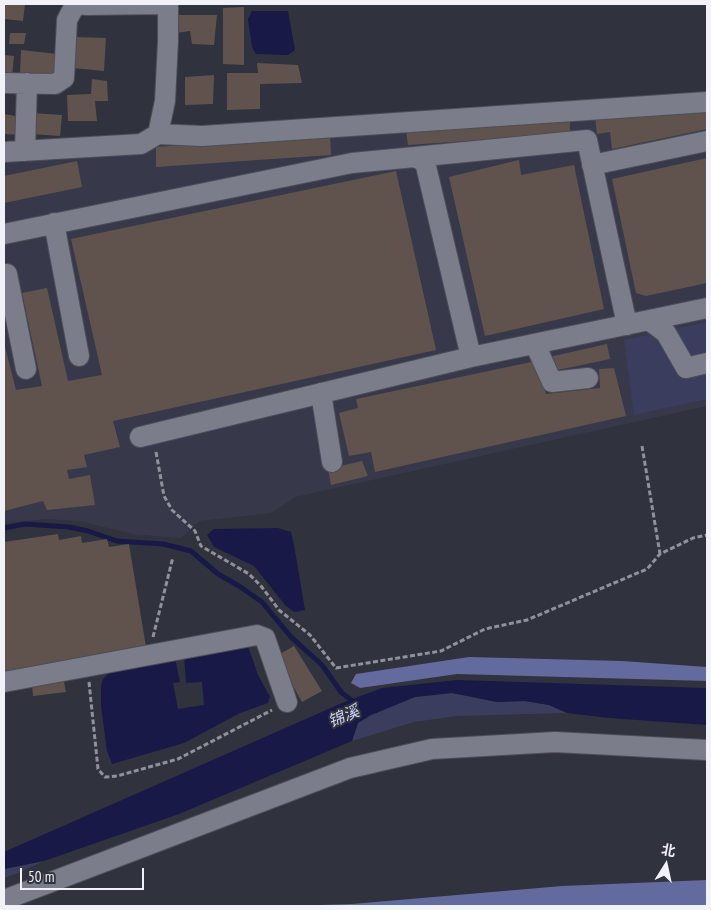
<!DOCTYPE html>
<html>
<head>
<meta charset="utf-8">
<style>
	body { margin:0 }
	#map { position:relative; width:711px; height:910px; overflow:hidden; background:#30323d; font-family:"PT Sans Narrow","Noto Sans SC",sans-serif }
	canvas { display:block }
	.frame { position:absolute; inset:0; border:5px solid #f0f1f9; pointer-events:none }
	.north { position:absolute; left:641px; top:840px; width:50px; height:50px; -webkit-text-stroke:4px #30323d; paint-order:stroke; rotate:10deg; font-size:14px; font-weight:700; line-height:20px; text-align:center; color:#f0f1f9 }
	.north::after { content:''; display:block; margin:auto; width:18px; height:22px; background:#f0f1f9; clip-path:polygon(50% 0,100% 100%,50% 72%,0 100%) }
	.scale { position:absolute; left:20px; top:868px; width:124px; height:22px; box-sizing:border-box; border:2px solid #f0f1f9; border-top:0; padding-left:6px; font-size:15px; line-height:18px; white-space:nowrap; color:#f0f1f9; -webkit-text-stroke:4px #30323d; paint-order:stroke }
</style>
</head>
<body>
<div id="map">
<canvas width="711" height="910"></canvas>
<div class="frame"></div>
<div class="north">北</div>
<div class="scale">50 m</div>
</div>
<script>
const g = document.querySelector('canvas').getContext('2d');
g.lineJoin = 'round';
function paint(path, color) { g.fillStyle = color; g.fill(path, 'evenodd'); }
const poly = rows => new Path2D(rows.map(r => 'M' + r).join(''));
function strokePath(path, color, width, dash) { g.strokeStyle = color; g.lineWidth = width; g.lineCap = dash ? 'butt' : 'round'; g.setLineDash(dash || []); g.stroke(path); }
function write(font, color, halo, rows, align = 'center') {
  g.font = font + ' "PT Sans Narrow","Noto Sans SC",sans-serif'; g.lineWidth = 4; g.setLineDash([]); g.textBaseline = 'middle'; g.strokeStyle = halo; g.fillStyle = color; for (const [text, x, y, turn = 0] of rows) {
    g.save(); g.translate(x, y); g.rotate((+turn || 0) * Math.PI / 180); g.textAlign = isNaN(turn) ? turn : align; if (halo) g.strokeText(text, 0, 0); g.fillText(text, 0, 0); g.restore();
  }
}
const built = poly([
	[707,108,707,406,295,497,271,513,200,521,181,538,133,534,79,521,46,519,4,523,4,160,163,142]
]);
const green = poly([
	[707,322,707,399,634,415,624,340],
	[452,693,497,702,525,701,549,705,567,713,457,716,414,722,352,741,358,723,371,715,415,697],
	[44,861,18,873,4,878,4,869]
]);
const forest = poly([
	[469,657,622,661,707,667,707,681,457,674,360,688,351,683,356,674],
	[707,880,707,906,289,906,352,904,562,886]
]);
const water = poly([
	[252,11,288,11,295,50,288,55,256,54,252,47,248,19],
	[278,528,291,532,294,545,305,610,294,612,285,605,254,566,214,547,207,535,214,529],
	[248,646,258,675,270,697,268,703,240,713,184,743,112,764,107,751,101,706,101,686,103,679,111,671,175,658,180,682,173,683,178,709,204,705,202,682,186,683,184,656],
	[457,680,707,688,707,725,609,718,567,713,549,705,525,701,497,702,452,693,415,697,371,715,358,723,352,741,179,814,44,861,4,869,4,852,342,703,382,688]
]);
const stream = poly([
	[4,528,25,524,69,527,88,531,117,541,163,544,191,551,218,574,239,586,262,602,291,637,322,665,341,692,355,703]
]);
const building = poly([
	[5,4,25,4,23,21,4,19],
	[244,7,244,65,223,64,223,8],
	[177,15,217,15,214,45,192,44,190,31,176,33],
	[10,33,26,33,24,44,9,44],
	[73,37,106,38,104,71,73,68],
	[21,50,58,54,59,75,20,73],
	[4,55,14,56,12,77,4,77],
	[257,63,298,65,302,83,260,84,260,109,227,110,227,73,258,73],
	[214,75,213,104,185,105,185,77],
	[92,79,107,81,108,101,95,101,97,121,68,121,67,95,91,94],
	[707,109,707,129,612,149,610,132,597,134,595,117],
	[32,113,62,115,60,136,32,134],
	[4,114,21,117,20,135,4,134],
	[570,122,570,134,408,145,406,131],
	[330,135,331,155,156,167,156,147],
	[707,158,707,283,646,296,636,293,612,179],
	[519,160,521,175,574,165,604,309,485,336,449,177],
	[77,161,82,187,4,203,4,176],
	[396,171,436,350,113,421,120,447,84,455,87,467,67,470,69,479,90,475,95,505,47,510,43,501,4,511,4,343,16,390,42,386,22,293,47,288,68,381,102,375,71,239],
	[607,344,610,359,553,371,549,357],
	[536,361,546,394,600,388,599,369,614,368,626,416,375,472,371,452,349,456,339,413,358,408,356,399],
	[362,461,368,476,331,485,328,469],
	[58,534,59,540,81,536,82,543,107,539,109,547,129,544,146,647,4,673,4,542],
	[294,646,322,691,302,702,276,656],
	[63,677,66,692,33,696,32,684]
]);
const path = poly([
	[642,446,660,554],
	[156,452,164,496,172,510,195,531,201,546,249,574,261,586,279,610,310,635,336,668,441,651,485,629,527,620,647,569,660,554,693,538,707,535],
	[153,637,173,557],
	[89,682,98,769,105,777,117,776,178,759,272,710]
]);
const minor = poly([
	[74,4,87,5,159,4],
	[4,83,55,84,64,78,67,20,75,5],
	[158,134,202,136,707,102],
	[25,151,27,83],
	[4,152,141,144,158,134,165,101,168,41,168,4],
	[415,157,587,140,627,325],
	[592,165,707,141],
	[54,223,79,356],
	[4,234,352,163,415,157,425,162,471,357],
	[4,274,7,274,26,369],
	[650,321,666,333,686,368,707,363],
	[535,344,552,382,588,378],
	[321,393,332,462],
	[140,437,471,357,707,308],
	[4,682,257,635,265,638,287,702],
	[4,900,350,768,432,749,555,742,707,750]
]);
const waterNames = [
	["锦溪",344,717,-23]
];
paint(built, '#37394b');
paint(green, '#3a3d5d');
paint(forest, '#636a9e');
paint(water, '#191947');
strokePath(stream, '#191947', 5);
paint(building, '#60534d');
strokePath(minor, '#4c4e57', 22);
strokePath(path, '#90929b', 3, [5, 2.5]);
strokePath(minor, '#7b7d8a', 20);
write('italic 16px', '#d0d5f6', '#30323d', waterNames);
</script>
</body>
</html>
